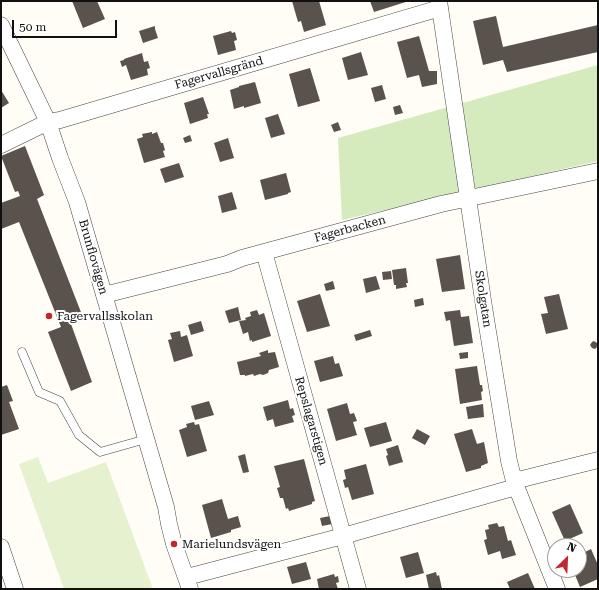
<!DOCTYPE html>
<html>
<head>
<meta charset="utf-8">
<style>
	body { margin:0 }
	#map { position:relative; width:599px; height:590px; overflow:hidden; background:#fffdf5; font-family:"Roboto Serif",serif }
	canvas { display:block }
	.frame { position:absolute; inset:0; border:2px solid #111; pointer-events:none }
	.north { position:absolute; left:547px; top:538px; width:40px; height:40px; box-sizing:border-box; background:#fff; border:1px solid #a0a0a0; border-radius:50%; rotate:24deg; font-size:11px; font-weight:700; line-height:16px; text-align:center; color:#111 }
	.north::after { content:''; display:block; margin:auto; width:14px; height:18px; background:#c4262e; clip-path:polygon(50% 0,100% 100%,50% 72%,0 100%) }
	.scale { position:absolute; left:12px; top:20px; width:105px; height:18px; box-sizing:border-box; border:2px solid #111; border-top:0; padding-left:5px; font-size:12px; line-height:14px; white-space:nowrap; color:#111; -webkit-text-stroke:3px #fff; paint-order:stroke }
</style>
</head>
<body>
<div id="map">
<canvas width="599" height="590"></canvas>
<div class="frame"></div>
<div class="north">N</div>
<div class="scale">50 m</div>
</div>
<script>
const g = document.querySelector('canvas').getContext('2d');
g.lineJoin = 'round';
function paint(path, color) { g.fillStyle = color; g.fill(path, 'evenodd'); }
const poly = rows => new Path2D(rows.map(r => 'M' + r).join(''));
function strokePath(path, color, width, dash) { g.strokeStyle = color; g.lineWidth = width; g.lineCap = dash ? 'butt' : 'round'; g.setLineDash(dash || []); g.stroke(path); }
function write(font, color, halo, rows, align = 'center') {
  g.font = font + ' "Roboto Serif",serif'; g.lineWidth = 4; g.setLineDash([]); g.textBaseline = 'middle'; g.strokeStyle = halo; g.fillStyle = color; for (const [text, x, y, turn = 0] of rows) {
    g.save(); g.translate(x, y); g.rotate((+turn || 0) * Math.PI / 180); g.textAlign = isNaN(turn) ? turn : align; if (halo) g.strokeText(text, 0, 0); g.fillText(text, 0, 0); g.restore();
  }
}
const green = poly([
	[598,65,598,161,342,220,338,138]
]);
const pitch = poly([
	[38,457,48,483,106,462,153,589,64,589,19,464]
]);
const building = poly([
	[72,1,97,1,105,19,83,28],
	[292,1,319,1,326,25,304,32,301,21,298,22],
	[370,1,409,1,374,12],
	[496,16,503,47,598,25,598,52,507,72,503,60,483,65,473,21],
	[155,26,155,29,158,38,143,43,139,31],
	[231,31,232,33,235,32,237,40,234,41,236,50,218,55,213,36],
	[419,36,429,71,437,71,437,84,422,87,419,75,407,78,397,42],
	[361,52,368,75,348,80,342,58],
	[142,53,144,62,148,61,150,68,147,69,148,75,131,80,126,65,122,67,120,61,124,60,124,59],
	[310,68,320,101,298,107,289,74],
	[255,82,261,103,244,108,244,106,234,109,230,90,239,87,239,86],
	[382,85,386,99,375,102,371,88],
	[1,90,9,103,1,108],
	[203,97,209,114,207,114,208,118,190,124,184,103],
	[400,105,403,113,395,115,393,107],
	[278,114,285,134,271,138,265,118],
	[338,122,341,130,334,132,331,125],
	[152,132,152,134,157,132,161,143,163,143,165,150,163,151,165,157,144,163,137,139,143,137,142,134],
	[190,135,192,141,185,143,183,138],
	[228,138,234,158,220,162,214,143],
	[25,146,44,195,37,199,84,320,71,324,92,382,71,391,48,332,61,327,19,222,1,229,1,203,20,196,18,191,15,192,1,156],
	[179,163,184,177,165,183,160,169],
	[286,173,291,192,288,193,288,194,265,200,260,180],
	[232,192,237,209,222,213,218,196],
	[460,255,465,289,442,292,436,259],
	[406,268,408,283,406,283,407,287,396,289,396,285,394,285,392,270],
	[391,271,392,279,383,280,382,272],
	[376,276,380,289,366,293,363,279],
	[333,281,335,289,326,291,324,284],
	[320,294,330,326,307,332,297,301],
	[559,294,568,329,546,334,541,314,548,313,544,297],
	[423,298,424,305,415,307,414,300],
	[238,307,241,320,229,323,225,311],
	[257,310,259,315,264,313,271,336,252,342,252,340,250,341,248,332,243,334,239,321,246,320,245,318,251,316,250,312],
	[460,310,461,317,469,316,473,343,454,346,450,320,446,321,444,312],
	[201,321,204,331,191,335,188,325],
	[370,330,372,336,356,341,354,335],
	[180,331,181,337,187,335,193,356,174,362,168,340,172,339,170,333],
	[594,341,597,343,597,347,595,349,592,348,590,345,592,342],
	[268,350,268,353,275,352,279,367,269,370,268,373,263,375,260,374,254,376,253,374,245,376,245,375,240,375,237,362,261,356,259,353],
	[468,352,468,358,460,359,459,353],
	[333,356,335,364,339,363,343,376,320,382,314,361],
	[477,366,480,385,482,385,483,391,481,392,482,400,460,404,455,369],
	[7,385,13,401,9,402,19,429,1,435,1,387],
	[288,400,290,409,293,408,295,415,292,416,294,422,275,427,273,419,267,421,263,407],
	[209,401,214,415,195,420,191,406],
	[347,403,350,414,354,413,357,421,353,422,357,435,336,441,327,409],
	[483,404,484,417,468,419,466,407],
	[194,422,195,425,199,424,207,451,187,457,179,430,187,427,186,424],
	[386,422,392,441,370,447,364,428],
	[417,429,430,436,425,445,412,438],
	[472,429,477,444,484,442,488,463,481,466,481,468,466,472,454,434],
	[398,445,403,462,389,466,386,456,388,455,386,449],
	[245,454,249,472,243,473,238,456],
	[304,459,315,501,312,502,312,504,289,511,288,508,286,509,283,498,280,498,277,488,280,487,274,466],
	[366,464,374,494,352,500,348,487,345,488,343,480,346,479,344,470],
	[222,499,228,519,238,516,241,527,231,530,231,532,211,538,202,505],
	[570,504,583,533,565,541,552,512],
	[330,516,332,524,322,526,320,518],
	[497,523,499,527,504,526,508,541,511,540,516,555,502,559,500,551,488,555,484,540,487,539,485,530,489,529,488,525],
	[591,549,598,565,598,579,580,587,573,570,579,570,579,555],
	[418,552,424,573,406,578,400,557],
	[306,562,311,579,292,584,287,567],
	[436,572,437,576,439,575,442,589,429,589,426,575],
	[528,573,535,589,510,589,507,582],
	[334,574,335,577,338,576,339,582,336,583,338,589,319,589,317,579]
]);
const service = poly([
	[22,352,39,392,60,401,79,435,100,452,146,439]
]);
const minor = poly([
	[439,1,484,307,509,461,514,481,557,589],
	[1,25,48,122,60,158,77,202,166,507,169,524,174,544,190,589],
	[1,145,48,122,60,120,440,8],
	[264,252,358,589],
	[104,295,227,264,242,258,441,204,598,171],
	[514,481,598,460],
	[1,547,15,589],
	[187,577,343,536,516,487]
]);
const markers = [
	[49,316,4,"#c4262e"],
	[174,544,4,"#c4262e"]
];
const streetNames = [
	["Fagervallsgränd",219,73,-16],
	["Fagerbacken",350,229,-15],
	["Brunflovägen",93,257,74],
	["Skolgatan",483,299,81],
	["Repslagarstigen",311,421,74]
];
const poiNames = [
	["Fagervallsskolan",57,316],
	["Marielundsvägen",182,544]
];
paint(green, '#d5ebbd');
paint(pitch, '#e6f2cf');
paint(building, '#5a524d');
strokePath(service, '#444', 9);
strokePath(minor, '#444', 17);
strokePath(service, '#fff', 8);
strokePath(minor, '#fff', 16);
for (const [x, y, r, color] of markers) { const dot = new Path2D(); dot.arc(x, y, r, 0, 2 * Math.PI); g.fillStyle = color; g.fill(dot); strokePath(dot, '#fff', 1.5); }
write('12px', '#111', '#fff', streetNames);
write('12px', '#111', '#fff', poiNames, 'left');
</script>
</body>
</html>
